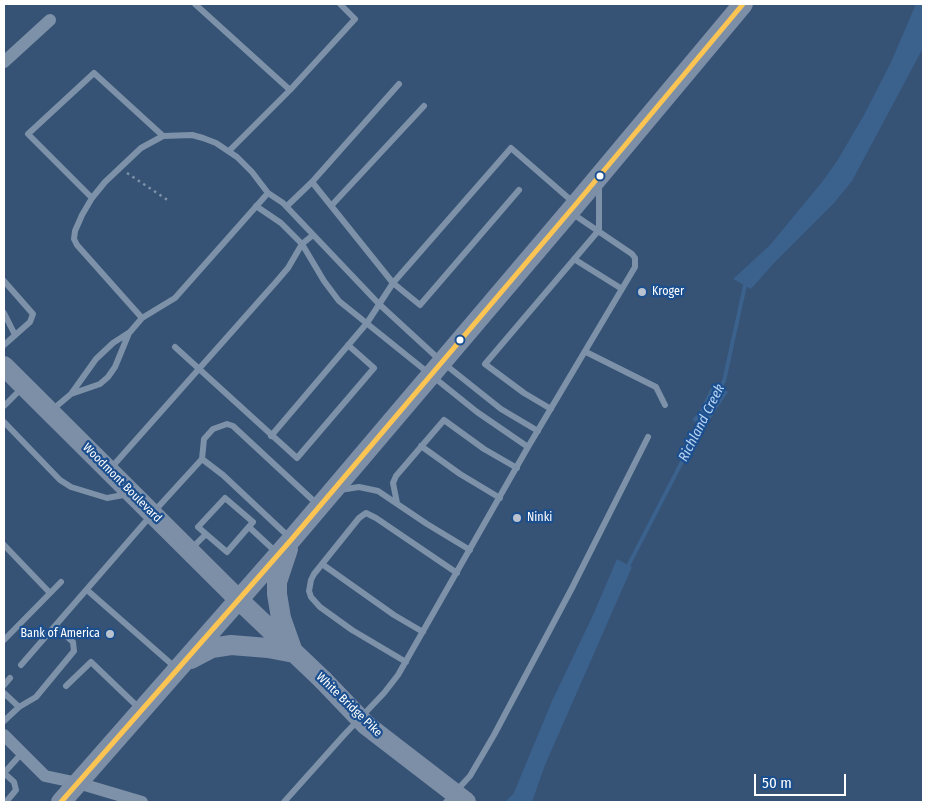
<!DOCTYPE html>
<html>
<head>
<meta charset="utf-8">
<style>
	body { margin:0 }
	#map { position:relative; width:927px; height:806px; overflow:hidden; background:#365274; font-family:"Fira Sans Condensed",sans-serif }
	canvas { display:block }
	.frame { position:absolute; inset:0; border:5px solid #fff; pointer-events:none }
	.scale { position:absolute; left:754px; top:774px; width:92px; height:22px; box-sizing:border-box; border:2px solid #fff; border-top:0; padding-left:6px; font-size:15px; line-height:18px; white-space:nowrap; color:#fff; -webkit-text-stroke:4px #1b4f8f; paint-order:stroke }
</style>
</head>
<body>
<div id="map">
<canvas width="927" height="806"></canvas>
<div class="frame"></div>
<div class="scale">50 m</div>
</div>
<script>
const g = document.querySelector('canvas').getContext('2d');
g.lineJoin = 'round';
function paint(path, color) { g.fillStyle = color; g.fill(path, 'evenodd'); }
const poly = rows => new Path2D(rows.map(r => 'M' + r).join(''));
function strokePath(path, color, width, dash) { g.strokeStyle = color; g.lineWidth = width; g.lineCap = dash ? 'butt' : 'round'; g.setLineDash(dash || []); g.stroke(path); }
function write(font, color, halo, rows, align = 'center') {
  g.font = font + ' "Fira Sans Condensed",sans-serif'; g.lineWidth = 4.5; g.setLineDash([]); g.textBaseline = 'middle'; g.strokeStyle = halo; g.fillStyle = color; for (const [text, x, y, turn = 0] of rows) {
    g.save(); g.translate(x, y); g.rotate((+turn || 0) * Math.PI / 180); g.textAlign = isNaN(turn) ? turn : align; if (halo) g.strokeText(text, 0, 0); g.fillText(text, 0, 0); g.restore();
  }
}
const water = poly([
	[916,4,923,4,923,48,852,181,834,203,774,263,751,289,733,279,770,245,822,182,837,161,864,115,891,62],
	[713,384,728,392,705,427,692,420,700,410],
	[617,559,632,567,545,765,532,802,510,802,552,701,593,615]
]);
const stream = poly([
	[719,390,724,381,746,281],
	[626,570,703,421],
	[508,802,514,796]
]);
const path = poly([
	[127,173,169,201]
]);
const lane = poly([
	[195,4,290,90],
	[229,151,290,90,355,19,340,4],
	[312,182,399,84],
	[92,198,28,134,94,73,163,136],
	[256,206,281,223,302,244,324,281,339,301,477,412,528,447],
	[287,206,312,182,393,283,420,305,519,190],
	[331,206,424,106],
	[574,259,622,289],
	[4,281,33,314,30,322,4,345],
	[4,313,15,335],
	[142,318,77,245,74,239,75,231,82,215,92,198,105,182,141,148,163,136,192,135,203,138,216,143,237,157,252,172,268,193,283,203,379,304,442,362,501,409,538,431],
	[175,347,297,458,374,368,348,345],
	[586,352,656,387,665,405],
	[71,394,100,384,108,377,115,367,129,333],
	[4,406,23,387],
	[551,409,524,393,485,364,599,230,599,185],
	[52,410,71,394,96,359,113,343,130,332,142,318,175,298,268,193],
	[4,422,60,480,71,487,107,498,129,494],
	[271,436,367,323,393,283,511,148,573,202],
	[421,446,460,474,500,498],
	[202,459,223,475,289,537],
	[111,468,276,282,288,268,302,244,313,235],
	[340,490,359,487,378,491,427,524,470,550],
	[397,503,393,483,396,476,444,420,484,449,517,468],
	[249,527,277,553],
	[4,545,50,593],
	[191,549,206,534,227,552,253,522,225,498,198,527,206,534],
	[322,564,394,615,423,632],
	[87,590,176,668],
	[4,640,61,582],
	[406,662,352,630,320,607,311,597,309,591,311,580,314,574,359,518,366,513,376,518,457,573],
	[21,665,160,505,202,459,204,439,213,429,227,424,233,426,317,504],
	[4,685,10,678],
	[66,686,91,662,140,709],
	[4,693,19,707],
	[4,721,19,707,36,697,74,651,73,642,55,626],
	[4,773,14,782,16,790,6,802],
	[4,773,22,753],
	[284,802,344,735,384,693,398,675,528,447,635,267,635,258,632,254,573,214],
	[446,802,470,776,494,735,572,588,648,437]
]);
const street = poly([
	[4,62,50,20],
	[4,735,45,776,78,783,142,802]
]);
const primary = poly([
	[4,366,239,600,323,680],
	[288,549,277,582,277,594,281,618,292,649],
	[191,659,212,648,231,645,268,648,294,653],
	[61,802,291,540,576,204,743,4]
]);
const primaryBridge = poly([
	[323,680,366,725,466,802]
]);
const bus1 = poly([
	[61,802,291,540,576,204,743,4]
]);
const markers = [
	[600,176,4.5,"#fff"],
	[642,292,5,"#b9c2ce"],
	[460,340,4.5,"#fff"],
	[517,518,5,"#b9c2ce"],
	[110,634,5,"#b9c2ce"]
];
const poiNames = [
	["Kroger",652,292],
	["Ninki",527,518],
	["Bank of America",100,634,"right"]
];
const streetNames = [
	["Woodmont Boulevard",122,483,45],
	["White Bridge Pike",349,705,44]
];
const waterNames = [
	["Richland Creek",702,423,-63]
];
paint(water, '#3b618d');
strokePath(stream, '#3b618d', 4);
strokePath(path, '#7d92a8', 2.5, [2.5, 4]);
strokePath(lane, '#7d92a8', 6);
strokePath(street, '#7d92a8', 12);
strokePath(primary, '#7d8ea7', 20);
strokePath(primaryBridge, '#7d8ea7', 20);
strokePath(bus1, '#fcc553', 5);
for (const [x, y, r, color] of markers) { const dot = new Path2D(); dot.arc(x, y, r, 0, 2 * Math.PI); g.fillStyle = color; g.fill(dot); strokePath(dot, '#1b4f8f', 2); }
write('12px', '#fff', '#1b4f8f', poiNames, 'left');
write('12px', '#fff', '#1b4f8f', streetNames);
write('italic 14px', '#b5d3f5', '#1b4f8f', waterNames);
</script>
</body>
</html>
